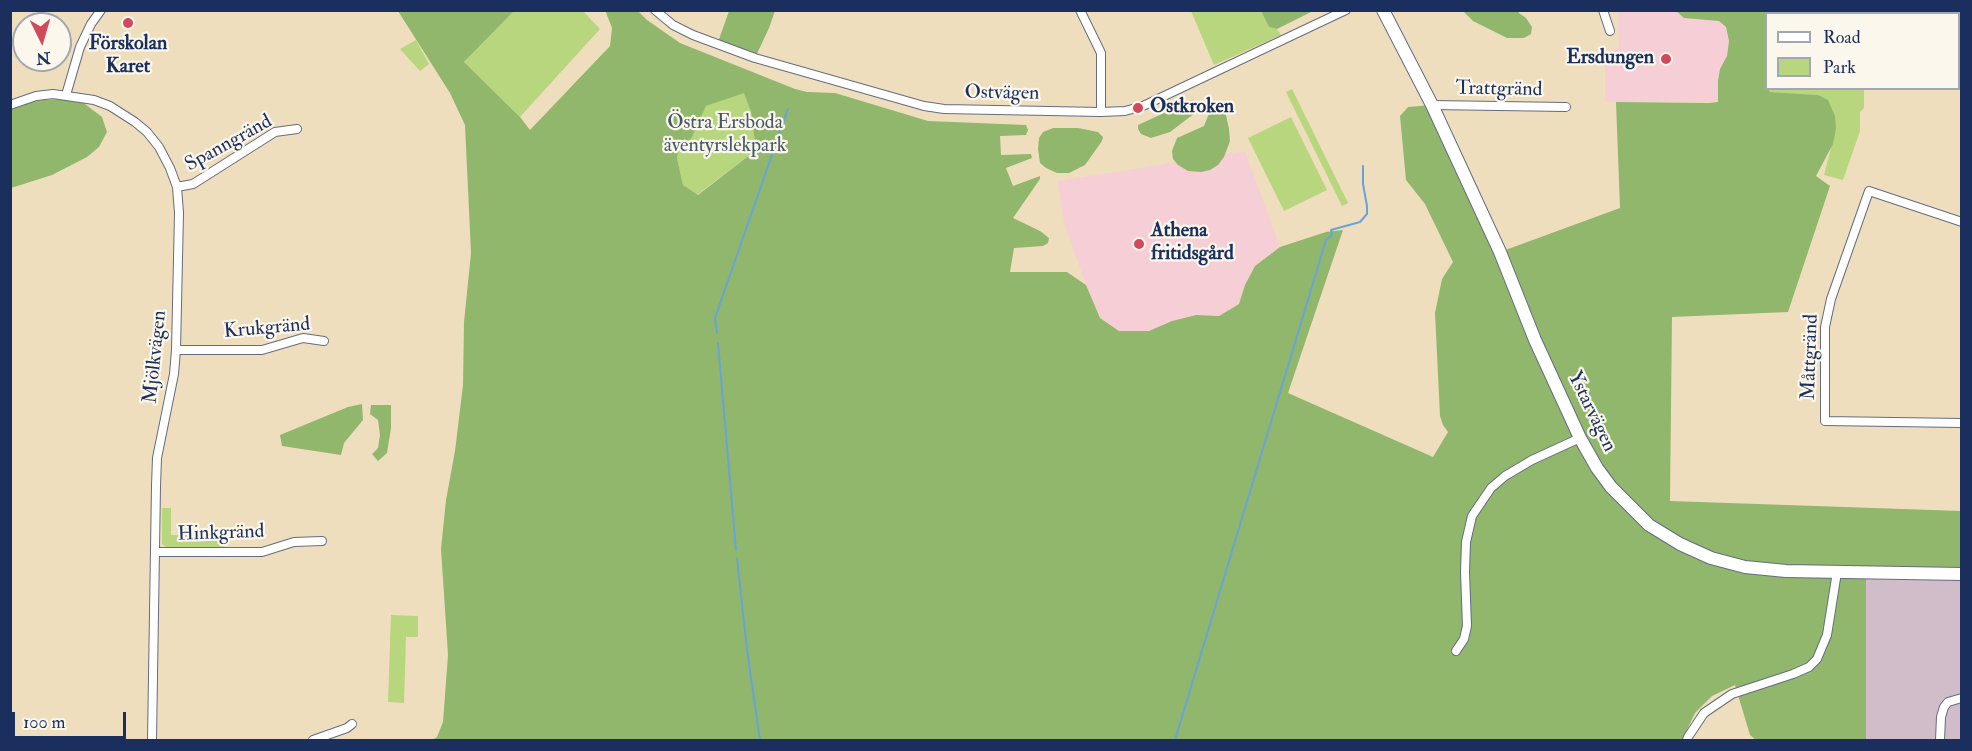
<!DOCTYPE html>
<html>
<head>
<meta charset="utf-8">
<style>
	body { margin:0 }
	#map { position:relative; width:1972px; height:751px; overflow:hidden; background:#efdebd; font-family:"IM FELL Double Pica",serif }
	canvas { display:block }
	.frame { position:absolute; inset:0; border:12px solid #1b2f5e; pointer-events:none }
	.legend { position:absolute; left:1765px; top:12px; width:195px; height:78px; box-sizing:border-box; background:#fbf7ec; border:2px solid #a1a7b3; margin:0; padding:8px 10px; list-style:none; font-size:18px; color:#1b2f5e }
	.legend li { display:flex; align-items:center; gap:12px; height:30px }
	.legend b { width:30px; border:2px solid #a1a7b3 }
	.north { position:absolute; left:12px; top:12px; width:60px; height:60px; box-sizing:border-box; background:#fbf7ec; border:2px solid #a1a7b3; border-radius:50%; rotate:175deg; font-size:16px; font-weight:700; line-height:24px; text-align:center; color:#1b2f5e }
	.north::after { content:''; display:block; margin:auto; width:21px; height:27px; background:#d1495b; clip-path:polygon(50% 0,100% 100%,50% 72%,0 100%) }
	.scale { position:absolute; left:12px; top:712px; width:114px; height:27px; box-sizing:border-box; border:3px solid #1b2f5e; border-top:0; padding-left:8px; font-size:18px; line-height:21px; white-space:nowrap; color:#1b2f5e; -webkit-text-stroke:4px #fbf7ec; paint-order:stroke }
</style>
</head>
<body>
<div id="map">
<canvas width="1972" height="751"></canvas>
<div class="frame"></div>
<ul class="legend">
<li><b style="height:8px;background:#fff"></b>Road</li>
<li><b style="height:16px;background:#b7d67d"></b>Park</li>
</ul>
<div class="north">N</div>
<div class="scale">100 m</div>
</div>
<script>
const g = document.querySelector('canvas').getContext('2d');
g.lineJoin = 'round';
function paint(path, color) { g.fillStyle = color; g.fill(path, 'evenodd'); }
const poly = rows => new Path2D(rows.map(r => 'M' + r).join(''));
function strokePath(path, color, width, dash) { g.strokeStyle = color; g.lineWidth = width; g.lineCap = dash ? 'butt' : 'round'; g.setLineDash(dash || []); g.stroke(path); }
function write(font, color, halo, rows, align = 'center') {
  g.font = font + ' "IM FELL Double Pica",serif'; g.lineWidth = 4.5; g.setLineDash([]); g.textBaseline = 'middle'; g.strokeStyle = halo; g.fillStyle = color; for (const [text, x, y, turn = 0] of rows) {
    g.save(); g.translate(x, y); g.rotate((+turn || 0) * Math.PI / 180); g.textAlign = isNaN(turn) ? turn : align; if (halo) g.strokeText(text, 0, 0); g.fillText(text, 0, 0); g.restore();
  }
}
const built = poly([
	[1618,11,1676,11,1684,18,1719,21,1726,27,1729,41,1727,57,1720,69,1718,81,1719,102,1605,102,1605,62,1607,55,1619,47],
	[1245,151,1280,247,1255,266,1245,285,1239,304,1219,316,1196,315,1172,321,1149,331,1119,331,1100,318,1086,285,1064,223,1058,181]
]);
const industrial = poly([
	[1866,576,1961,578,1961,740,1866,740]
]);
const green = poly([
	[514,11,583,11,600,29,520,117,464,62],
	[1191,11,1261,11,1269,27,1277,29,1281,35,1214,65],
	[416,40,429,64,420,71,400,49],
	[1292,89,1348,203,1342,206,1286,92],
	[1769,89,1864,89,1864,108,1860,112,1860,131,1843,180,1824,175,1836,129,1818,95,1770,92],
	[744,92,751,112,756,150,697,195,683,185,677,158,680,144,706,106],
	[1291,117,1327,190,1284,211,1248,138],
	[162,508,171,508,171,535,225,536,225,549,168,549,162,544],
	[391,615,418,616,418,637,406,637,404,703,388,702]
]);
const forest = poly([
	[605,10,638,11,647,20,680,43,795,89,807,92,835,93,928,121,1026,125,1028,130,1026,135,1000,136,1001,155,1031,154,1032,158,1006,168,1013,186,1040,176,1040,179,1013,218,1040,231,1049,238,1048,243,1043,246,1014,248,1010,272,1067,272,1086,285,1100,318,1119,331,1149,331,1172,321,1196,315,1219,316,1239,304,1245,285,1255,266,1280,247,1326,232,1343,230,1288,393,1433,457,1448,432,1443,425,1440,416,1435,313,1442,279,1453,262,1425,204,1406,180,1400,116,1408,107,1432,105,1500,252,1620,208,1616,102,1709,103,1718,102,1718,81,1720,69,1727,56,1729,41,1726,27,1719,21,1684,18,1676,11,1766,11,1766,88,1769,89,1770,92,1818,95,1828,100,1835,116,1836,129,1833,144,1816,176,1830,186,1788,312,1672,317,1670,501,1961,511,1961,574,1866,572,1866,740,1756,740,1750,735,1735,685,1712,696,1695,713,1682,740,432,740,437,737,443,722,448,655,441,549,446,500,455,451,463,385,464,322,471,253,465,125,450,93,398,11,514,11,464,62,520,117,530,130,610,46,612,28],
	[744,93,751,112,756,150,698,195,683,185,677,158,680,144,691,139,706,106],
	[729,11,775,11,769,28,755,58,717,45],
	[1261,11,1313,11,1277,29,1269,27],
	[1463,11,1518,11,1519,13,1526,18,1532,27,1531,34,1524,38,1507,38,1473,21],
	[63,99,81,101,102,117,107,132,99,147,87,157,52,175,11,188,11,109,21,104,43,100],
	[1192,100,1199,102,1200,106,1195,113,1170,132,1151,138,1141,134,1138,129,1138,125],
	[1215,107,1221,108,1226,115,1229,129,1230,141,1224,157,1218,165,1210,170,1201,172,1188,171,1178,165,1173,159,1172,151,1177,138,1204,126,1210,111],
	[1053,128,1078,128,1098,132,1103,137,1102,141,1085,165,1069,173,1057,173,1046,168,1040,163,1038,149,1039,138,1043,132],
	[362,404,363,420,344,443,341,455,282,446,280,435,348,407],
	[371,405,391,405,391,428,387,453,378,461,372,454,378,448,380,435,378,420,370,414]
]);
const stream = poly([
	[717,333,715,318,788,109],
	[718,343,736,550],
	[737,558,747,650,760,740],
	[1175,740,1326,240,1332,235,1331,230,1360,222,1367,214,1367,206,1363,184,1363,166]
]);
const street = poly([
	[655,10,673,25,693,35,755,58,924,106,944,109,1101,112,1125,111,1143,106,1346,10],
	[1080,10,1101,53,1101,112],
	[1603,10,1610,31],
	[66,95,80,47,91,24,101,10],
	[10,105,36,96,53,94,94,100,110,106,135,122,147,132,159,147,170,168,177,187,179,213,176,350,174,374,157,458,156,486,152,740],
	[1432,105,1566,107],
	[177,187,193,184,275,132,297,129],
	[1962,222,1869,191,1831,299,1825,327,1825,421,1962,423],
	[176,350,262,350,303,338,324,341],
	[155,552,262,552,294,542,322,541],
	[1456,651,1464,639,1467,626,1465,572,1466,542,1472,516,1491,488,1505,476,1532,460,1580,438],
	[313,740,347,728,352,724],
	[1687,740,1688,737,1704,713,1732,694,1793,674,1809,667,1817,659,1827,635,1837,572],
	[1940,740,1941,717,1944,707,1948,702,1962,698]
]);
const secondary = poly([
	[1383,10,1432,105,1500,252,1535,340,1580,438,1597,468,1611,487,1649,525,1680,544,1711,558,1745,567,1786,571,1962,574]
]);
const markers = [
	[128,23,6,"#d1495b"],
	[1666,59,6,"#d1495b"],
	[1138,108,6,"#d1495b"],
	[1139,244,6,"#d1495b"]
];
const poiNames = [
	["Förskolan",128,45,"center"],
	["Karet",128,68,"center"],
	["Ersdungen",1654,59,"right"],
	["Ostkroken",1150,108],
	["Athena",1151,232],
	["fritidsgård",1151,255]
];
const streetNames = [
	["Trattgränd",1499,90,1],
	["Ostvägen",1002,94,1],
	["Spanngränd",229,144,-29],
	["Krukgränd",267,329,-5],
	["Mjölkvägen",156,357,-84],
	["Måttgränd",1811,357,-88],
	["Ystarvägen",1591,412,64],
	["Hinkgränd",221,534,-2]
];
const parkNames = [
	["Östra Ersboda",725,124],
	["äventyrslekpark",725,147]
];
paint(built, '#f6cfd6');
paint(industrial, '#d1bdc9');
paint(green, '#b7d67d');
paint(forest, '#91b76c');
strokePath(stream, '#68a4d9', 2);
strokePath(street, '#656c7f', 10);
strokePath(secondary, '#656c7f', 14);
strokePath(street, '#fff', 8);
strokePath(secondary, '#fff', 12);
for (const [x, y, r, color] of markers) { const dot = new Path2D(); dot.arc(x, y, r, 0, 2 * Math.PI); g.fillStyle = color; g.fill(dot); strokePath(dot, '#fbf7ec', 2); }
write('bold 20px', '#1b2f5e', '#fbf7ec', poiNames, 'left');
write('20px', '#1b2f5e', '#fbf7ec', streetNames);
write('20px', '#425966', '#fbf7ec', parkNames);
</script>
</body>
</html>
